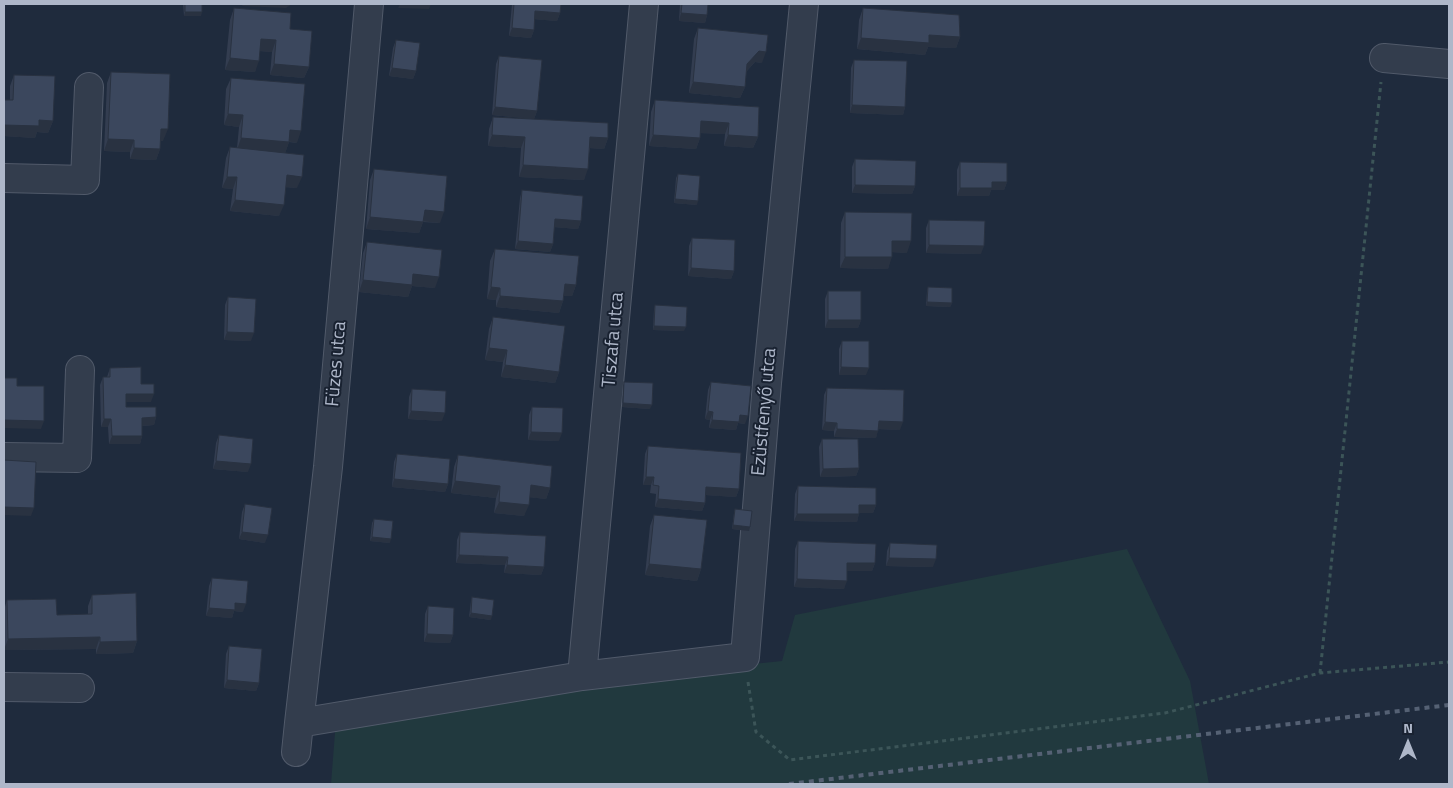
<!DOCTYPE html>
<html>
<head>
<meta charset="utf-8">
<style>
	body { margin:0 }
	#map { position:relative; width:1453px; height:788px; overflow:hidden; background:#1f2b3d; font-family:"Titillium Web",sans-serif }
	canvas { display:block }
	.frame { position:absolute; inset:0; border:5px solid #aeb7c9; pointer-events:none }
	.north { position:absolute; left:1383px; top:718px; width:50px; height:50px; -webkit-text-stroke:4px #192231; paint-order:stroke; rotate:0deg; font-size:14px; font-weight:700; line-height:20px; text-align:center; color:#aeb7c9 }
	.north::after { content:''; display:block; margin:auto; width:18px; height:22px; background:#aeb7c9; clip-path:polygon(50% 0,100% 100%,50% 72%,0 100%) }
</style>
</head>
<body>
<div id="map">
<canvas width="1453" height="788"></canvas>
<div class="frame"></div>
<div class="north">N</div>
</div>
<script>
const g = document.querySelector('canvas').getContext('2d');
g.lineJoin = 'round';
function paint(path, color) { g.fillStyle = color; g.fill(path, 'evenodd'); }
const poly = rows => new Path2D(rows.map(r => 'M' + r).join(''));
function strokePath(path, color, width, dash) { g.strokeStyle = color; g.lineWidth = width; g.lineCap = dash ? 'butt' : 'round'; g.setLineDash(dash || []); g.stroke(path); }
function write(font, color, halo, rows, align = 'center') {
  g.font = font + ' "Titillium Web",sans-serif'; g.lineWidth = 4; g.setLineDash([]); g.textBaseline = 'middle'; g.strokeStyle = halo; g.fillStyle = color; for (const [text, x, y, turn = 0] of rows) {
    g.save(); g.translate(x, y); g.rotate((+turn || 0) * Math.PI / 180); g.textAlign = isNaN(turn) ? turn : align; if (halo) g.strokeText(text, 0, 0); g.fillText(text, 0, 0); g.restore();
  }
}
const green = poly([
	[1127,549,1190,681,1209,784,331,784,337,707,782,661,795,615]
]);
const path = poly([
	[1320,673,1381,82],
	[748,682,756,732,790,760,1165,713,1320,673,1449,662]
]);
const minor = poly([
	[369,4,328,467,299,723,582,676,745,657,767,383,804,4],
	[1384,58,1449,64],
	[4,178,85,180,89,87],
	[4,457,77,458,80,370],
	[582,676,644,4],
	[4,687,80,688],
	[296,752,299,723]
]);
const rail = poly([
	[789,784,1449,705]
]);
const wall = poly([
	[183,4,202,4,201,16,184,16],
	[512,4,561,4,560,13,557,21,534,19,534,30,531,38,509,36],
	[680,4,708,4,707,15,705,23,679,21],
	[234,8,290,29,309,67,304,78,270,75,272,52,260,51,255,72,225,70,230,20],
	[863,8,960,37,956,48,928,47,925,55,857,49,859,20],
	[698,28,762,63,755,62,746,72,745,87,740,98,689,93,694,39],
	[396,40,416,71,413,79,389,76,393,48],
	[499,56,537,111,534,119,492,115,496,64],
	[854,60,905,107,903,115,850,113,851,68],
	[111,72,163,141,160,141,160,149,156,160,130,159,130,152,104,151,107,83],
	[14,75,53,121,48,133,37,132,35,138,4,136,4,100,10,100,10,86],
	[231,78,297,143,289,142,285,153,297,188,285,187,279,216,230,211,233,189,222,188,226,158,230,147,237,148,239,127,224,125,226,89],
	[655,100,759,107,758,137,753,148,724,146,725,134,700,133,700,138,696,149,649,146,651,112],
	[493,117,608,138,604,149,590,148,584,180,519,177,521,148,488,146,489,129],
	[855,159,915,186,912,194,852,193,852,167],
	[960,162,1007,182,1004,190,991,190,989,196,957,196,957,170],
	[374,169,440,223,423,222,419,233,366,229,370,180],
	[678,174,697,205,674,203,676,178],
	[522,190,581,221,578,229,554,227,553,244,550,252,515,249,520,198],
	[845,212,907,253,892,252,888,269,840,268,841,223],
	[929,220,981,254,926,253,926,228],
	[692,238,734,271,731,279,688,276,689,246],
	[367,242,435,288,412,286,408,297,359,292,363,253],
	[495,249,576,285,572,296,564,296,563,301,559,313,496,307,496,300,487,299,490,261],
	[928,287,952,303,950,307,926,306,927,291],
	[828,291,861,320,858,328,825,328,825,299],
	[228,297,251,341,224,340,225,305],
	[655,305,684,331,653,330,654,309],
	[493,317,559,372,555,383,501,377,503,362,485,360,489,329],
	[842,341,866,375,839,375,839,349],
	[110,368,141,384,151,402,126,402,126,407,156,417,154,425,142,426,142,436,140,444,109,444,108,427,101,427,100,385,103,377,107,377],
	[624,382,650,409,622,407,623,386],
	[711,382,745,424,738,423,736,430,709,428,710,420,705,419,708,390],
	[827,388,900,430,878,429,876,438,834,437,834,431,822,430,824,395],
	[412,389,442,421,408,419,409,397],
	[532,407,559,441,528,440,529,415],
	[219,435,248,472,213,469,216,443],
	[822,439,859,468,856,476,820,477,819,447],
	[648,446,739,489,736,497,706,495,705,503,702,511,655,507,656,494,650,493,651,485,643,485,645,454],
	[397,454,448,484,445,492,392,487,394,462],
	[458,455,550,488,546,499,529,497,524,516,494,513,496,498,451,493,454,467],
	[798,486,876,505,873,513,859,513,857,522,794,521,795,494],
	[245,504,265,543,239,539,242,512],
	[735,509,750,527,749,531,732,529,734,513],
	[654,515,701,569,697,581,645,575,650,526],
	[374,519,390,543,370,541,372,523],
	[460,532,544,567,541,575,504,573,505,565,456,563,457,540],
	[798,541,875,563,872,571,847,571,844,589,794,587,795,549],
	[890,543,933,567,886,566,887,551],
	[212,578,243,612,234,611,232,618,206,616,209,586],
	[92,595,137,641,133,653,96,654,96,649,4,650,4,610,7,600,57,615,88,614,88,606],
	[472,597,491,620,469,617,471,601],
	[428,606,453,635,450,643,424,642,425,614],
	[229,646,259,683,256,691,224,688,226,654]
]);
const shadedWall = poly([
	[243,4,292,4,286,8,242,6],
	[400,4,431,4,429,9,398,8],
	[535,11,560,13,557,21,532,19],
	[185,12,202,12,201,16,184,16],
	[681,13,707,15,705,23,679,21],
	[512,28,534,30,531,38,509,36],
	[929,35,960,37,956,48,928,47,925,55,857,49,861,38],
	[261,39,276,40,272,52,256,51],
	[759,51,766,52,762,63,755,62,743,75,747,64],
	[230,58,259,61,255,72,225,70],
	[274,64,309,67,304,78,270,75],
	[392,68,416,71,413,79,389,76],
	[693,82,745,87,740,98,689,93],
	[852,105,905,107,903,115,850,113],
	[495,107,537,111,534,119,492,115],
	[228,114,243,115,239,127,224,125],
	[39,120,53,121,48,133,37,132,35,138,4,136,4,125],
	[701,121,729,123,725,134,697,133],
	[161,129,168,129,163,141,156,141],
	[290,130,301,131,297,143,286,141],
	[492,135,525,137,521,148,488,146],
	[653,135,700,138,696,149,649,146],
	[728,135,758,137,753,148,724,146],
	[590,137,608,138,604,149,586,148],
	[241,138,289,142,285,154,237,150],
	[108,139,134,140,130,152,104,151],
	[134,148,160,149,156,160,130,159],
	[523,165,588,169,584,180,519,177],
	[287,175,302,177,297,188,282,187],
	[227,177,237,177,233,189,222,188],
	[992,182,1007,182,1004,190,991,190,989,196,957,196,960,188],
	[855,185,915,186,912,194,852,193],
	[675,199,698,201,697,205,674,203],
	[235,200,284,205,279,216,230,211],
	[425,210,444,212,440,223,420,221],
	[370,217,423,222,419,233,366,229],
	[555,219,581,221,578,229,552,227],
	[518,241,553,244,550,252,515,249],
	[892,241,911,241,907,253,888,252],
	[929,245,984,246,981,254,926,253],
	[845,257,892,257,888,269,840,268],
	[691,268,734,271,731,279,688,276],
	[413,274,439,277,435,288,412,286,408,297,359,292,363,280],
	[565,284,576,285,572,296,561,296],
	[491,287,500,288,496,300,487,299],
	[500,296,563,301,559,313,496,307],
	[927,302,952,303,950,307,926,306],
	[828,320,861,320,858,328,825,328],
	[654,326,686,327,684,331,653,330],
	[227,332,254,333,251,341,224,340],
	[489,348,507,350,503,362,485,360],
	[505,365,559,372,555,383,501,377],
	[841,367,869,368,866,375,839,375],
	[126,394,154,394,151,402,123,402],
	[623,403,652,405,650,409,622,407],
	[411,411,445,413,442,421,408,419],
	[708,411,713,412,710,420,705,419],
	[740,415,748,416,745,424,738,423,736,430,709,428,712,420],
	[156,417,154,425,140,426,142,418],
	[104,419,111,419,108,427,101,427],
	[4,420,44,421,41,429,4,428],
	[879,421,903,422,900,430,876,429],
	[825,422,837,423,834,431,822,430],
	[837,429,878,431,876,438,834,437],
	[531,432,562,433,559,441,528,440],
	[112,436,142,436,140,444,109,444],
	[216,461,251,464,248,472,213,469],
	[859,468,856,476,820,477,823,469],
	[646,477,654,477,651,485,643,485],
	[394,479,448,484,445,492,392,487],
	[455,481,500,486,496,498,451,493],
	[531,485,550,488,546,499,527,497],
	[706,487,739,489,736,497,703,495],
	[658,499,705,503,702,511,655,507],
	[499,502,529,505,524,516,494,513],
	[859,505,876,505,873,513,857,513],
	[4,507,34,508,31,516,4,515],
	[797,514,859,514,857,522,794,521],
	[733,525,750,527,749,531,732,529],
	[242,532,268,535,265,543,239,539],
	[372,537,391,539,390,543,370,541],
	[459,555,508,557,505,565,456,563],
	[889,558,936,559,933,567,886,566],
	[847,563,875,563,872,571,844,571],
	[649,564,701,569,697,581,645,575],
	[507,565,544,567,541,575,504,573],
	[797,579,847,581,844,589,794,587],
	[235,603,246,604,243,612,234,611,232,618,206,616,209,608],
	[471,613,492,616,491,620,469,617],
	[427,634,453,635,450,643,424,642],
	[100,637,96,649,4,650,8,639],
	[137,641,133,653,96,654,100,642],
	[227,680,259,683,256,691,224,688]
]);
const building = poly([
	[185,4,202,4,202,12,185,12,185,4],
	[514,4,561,4,560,13,535,11,534,30,512,28,514,4],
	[682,4,708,4,707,15,681,13,682,4],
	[234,8,291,13,290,29,312,31,309,67,274,64,276,40,261,39,259,61,230,58,234,8],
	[863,8,959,15,960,37,929,35,929,43,861,38,863,8],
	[698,28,768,35,766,52,759,51,747,64,745,87,693,82,698,28],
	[396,40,420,43,416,71,392,68,396,40],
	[499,56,542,60,537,111,495,107,499,56],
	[854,60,907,61,905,107,852,105,854,60],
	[111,72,170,74,168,129,161,129,160,149,134,148,134,140,108,139,111,72],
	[14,75,55,76,53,121,39,120,39,126,4,125,4,100,13,100,14,75],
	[231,78,305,84,301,131,290,130,289,142,241,138,243,115,228,114,231,78],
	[655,100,759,107,758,137,728,135,729,123,701,121,700,138,653,135,655,100],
	[493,117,608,123,608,138,590,137,588,169,523,165,525,137,492,135,493,117],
	[230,147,304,155,302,177,287,175,284,205,235,200,237,177,227,177,230,147],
	[855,159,916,161,915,186,855,185,855,159],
	[960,162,1007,163,1007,182,992,182,992,188,960,188,960,162],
	[374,169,447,176,444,212,425,210,423,222,370,217,374,169],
	[678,174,700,176,698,201,675,199,678,174],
	[522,190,583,196,581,221,555,219,553,244,518,241,522,190],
	[845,212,912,213,911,241,892,241,892,257,845,257,845,212],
	[929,220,985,221,984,246,929,245,929,220],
	[692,238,735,240,734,271,691,268,692,238],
	[367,242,442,250,439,277,413,274,412,285,363,280,367,242],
	[495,249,579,256,576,285,565,284,563,301,500,296,500,288,491,287,495,249],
	[928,287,952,288,952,303,927,302,928,287],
	[828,291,861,291,861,320,828,320,828,291],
	[228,297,256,299,254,333,227,332,228,297],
	[655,305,687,307,686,327,654,326,655,305],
	[493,317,565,326,559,372,505,365,507,350,489,348,493,317],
	[842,341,869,341,869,368,841,367,842,341],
	[141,367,141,384,154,384,154,394,126,394,126,407,156,407,156,417,142,418,142,436,112,436,111,419,104,419,103,377,110,377,110,368,141,367],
	[4,378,17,378,17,386,44,386,44,421,4,420,4,378],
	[624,382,653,383,652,405,623,403,624,382],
	[711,382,751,386,748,416,740,415,739,422,712,420,713,412,708,411,711,382],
	[827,388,904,390,903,422,879,421,878,431,837,429,837,423,825,422,827,388],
	[412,389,446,391,445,413,411,411,412,389],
	[532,407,563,408,562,433,531,432,532,407],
	[219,435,253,439,251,464,216,461,219,435],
	[822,439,858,439,859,468,823,469,822,439],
	[648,446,741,453,739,489,706,487,705,503,658,499,659,486,653,485,654,477,646,477,648,446],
	[397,454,450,459,448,484,394,479,397,454],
	[458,455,552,466,550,488,531,485,529,505,499,502,500,486,455,481,458,455],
	[4,460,36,462,34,508,4,507,4,460],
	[798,486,876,488,876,505,859,505,859,514,797,514,798,486],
	[245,504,272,508,268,535,242,532,245,504],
	[735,509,752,511,750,527,733,525,735,509],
	[654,515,707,520,701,569,649,564,654,515],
	[374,519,393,521,391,539,372,537,374,519],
	[460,532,546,536,544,567,507,565,508,557,459,555,460,532],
	[798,541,876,544,875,563,847,563,847,581,797,579,798,541],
	[890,543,937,545,936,559,889,558,890,543],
	[212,578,248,581,246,604,235,603,235,610,209,608,212,578],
	[136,593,137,641,100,642,100,637,8,639,7,600,56,599,57,615,92,614,92,595,136,593],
	[472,597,494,600,492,616,471,613,472,597],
	[428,606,454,608,453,635,427,634,428,606],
	[229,646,262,649,259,683,227,680,229,646]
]);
const streetNames = [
	["Tiszafa utca",614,340,-85],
	["Füzes utca",337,364,-85],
	["Ezüstfenyő utca",765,412,-85]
];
paint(green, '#21393e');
strokePath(minor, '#515a6a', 30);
strokePath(path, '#3c5558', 3, [4, 4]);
strokePath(minor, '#333d4d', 28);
strokePath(rail, '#556174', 4, [5, 5]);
paint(wall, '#333d50');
paint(shadedWall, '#293241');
paint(building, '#3b475d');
strokePath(building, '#293241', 1);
write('19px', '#aeb7c9', '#192231', streetNames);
</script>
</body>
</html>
